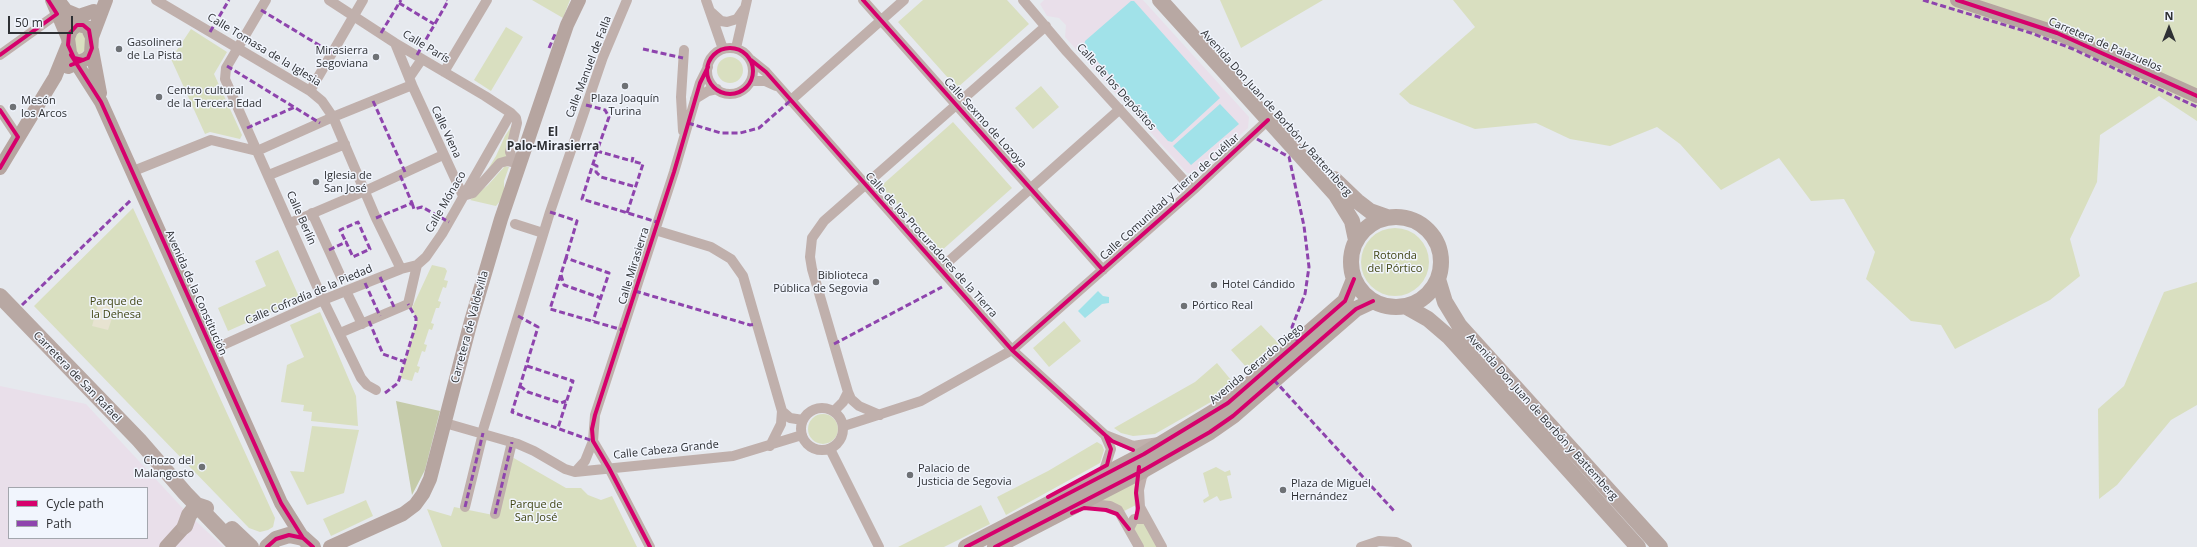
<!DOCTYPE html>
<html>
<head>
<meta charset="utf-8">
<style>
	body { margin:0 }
	#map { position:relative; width:2197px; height:547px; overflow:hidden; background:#e6e9ee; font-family:"Open Sans",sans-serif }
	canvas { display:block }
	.legend { position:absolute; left:8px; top:487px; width:140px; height:52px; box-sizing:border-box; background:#f1f5fd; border:1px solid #a3a6ad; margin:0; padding:5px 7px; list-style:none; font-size:12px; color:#2e3034 }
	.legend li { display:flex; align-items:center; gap:8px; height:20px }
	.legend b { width:20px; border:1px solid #a3a6ad }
	.north { position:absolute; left:2149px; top:8px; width:40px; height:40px; -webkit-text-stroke:3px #f1f5fd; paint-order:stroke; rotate:0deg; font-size:11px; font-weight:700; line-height:16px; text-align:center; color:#2e3034 }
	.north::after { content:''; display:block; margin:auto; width:14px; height:18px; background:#2e3034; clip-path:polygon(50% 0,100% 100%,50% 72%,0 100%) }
	.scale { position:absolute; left:8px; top:16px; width:65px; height:18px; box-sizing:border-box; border:2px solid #2e3034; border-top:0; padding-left:5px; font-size:12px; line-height:14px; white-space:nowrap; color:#2e3034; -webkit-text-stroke:3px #f1f5fd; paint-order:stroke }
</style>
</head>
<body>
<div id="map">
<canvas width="2197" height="547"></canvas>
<ul class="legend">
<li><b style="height:5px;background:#d6006c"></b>Cycle path</li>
<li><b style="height:5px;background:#8e44ad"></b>Path</li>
</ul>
<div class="north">N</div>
<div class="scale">50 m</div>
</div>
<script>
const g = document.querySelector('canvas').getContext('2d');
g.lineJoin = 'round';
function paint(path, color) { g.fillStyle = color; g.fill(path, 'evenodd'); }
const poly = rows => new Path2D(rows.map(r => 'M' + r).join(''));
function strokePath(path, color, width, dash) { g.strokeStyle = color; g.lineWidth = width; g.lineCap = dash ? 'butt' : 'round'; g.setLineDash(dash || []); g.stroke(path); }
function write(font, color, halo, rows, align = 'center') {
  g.font = font + ' "Open Sans",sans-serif'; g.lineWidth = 3; g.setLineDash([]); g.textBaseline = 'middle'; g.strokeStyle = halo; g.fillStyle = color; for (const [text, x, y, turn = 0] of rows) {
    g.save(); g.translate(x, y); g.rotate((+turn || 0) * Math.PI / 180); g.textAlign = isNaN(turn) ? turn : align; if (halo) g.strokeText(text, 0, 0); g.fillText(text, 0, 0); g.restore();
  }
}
const industrial = poly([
	[1044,0,1143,0,1249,117,1248,128,1196,174,1187,173,1065,37,1066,25,1059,18,1047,16,1040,4],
	[0,386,86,404,189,515,224,547,0,547],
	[9,488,147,488,147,538,9,538]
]);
const green = poly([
	[532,0,570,0,563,18],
	[923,0,1007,0,1029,24,957,88,898,22],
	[1220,0,1323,0,1241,48],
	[1453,0,2197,0,2197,121,2159,96,2100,135,2097,182,2070,239,2080,276,2050,300,1955,349,1941,325,1911,321,1866,279,1875,252,1844,199,1811,201,1779,158,1721,190,1680,144,1657,127,1610,146,1570,139,1536,123,1475,129,1410,104,1399,94,1475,27],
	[506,27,523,37,491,91,474,80],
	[191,29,227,52,214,74,242,135,240,139,210,132,205,134,177,72,171,59],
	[81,32,85,37,85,50,80,54,76,53,73,44,76,33],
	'717 70a13 13 0 1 1 26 0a13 13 0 1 1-26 0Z',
	[1041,86,1059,107,1033,129,1015,108],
	[953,122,1012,188,940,252,881,186],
	[513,124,509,154,478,185,496,156,505,136],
	[505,166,509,167,504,181,504,196,496,206,470,200,488,185],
	[133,208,275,518,273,527,268,530,260,532,249,528,34,306],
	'1361 262a34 34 0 1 1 68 0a34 34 0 1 1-68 0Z',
	[278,250,300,299,228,331,218,308,266,286,255,261],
	[432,265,445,268,447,271,444,280,448,281,446,288,443,287,438,301,441,302,439,308,436,308,431,323,434,324,432,330,429,329,424,344,427,345,425,352,422,351,417,366,420,367,418,373,415,372,412,381,400,378,417,321,412,308],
	[2197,282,2197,405,2171,420,2117,485,2099,499,2098,409,2124,386,2164,292],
	[320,312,356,396,358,426,311,421,312,412,303,411,304,405,281,402,287,365,304,357,290,325],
	[1064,321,1081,341,1049,367,1033,348],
	[1261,325,1279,344,1254,367,1247,368,1231,350],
	[1217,363,1231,380,1230,391,1155,434,1133,436,1121,433,1114,428,1195,382],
	'808 429a15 15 0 1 1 30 0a15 15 0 1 1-30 0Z',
	[312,426,359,430,344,493,307,505,290,471,304,472],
	[1097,442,1102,445,1104,450,1100,463,1006,515,997,497,1048,471],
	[512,457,566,488,581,488,588,495,601,500,612,496,637,547,442,547,427,509,451,516,454,507,498,516],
	[1216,467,1225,472,1230,470,1231,475,1227,476,1232,498,1220,501,1217,496,1204,503,1203,500,1209,496,1203,473],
	[1137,481,1134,492,1136,505,1124,511,1099,501],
	[366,500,373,516,331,536,323,519],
	[981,505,990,524,944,547,898,547],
	[1144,523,1158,547,1142,547,1134,528,1136,524]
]);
const forest = poly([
	[396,401,440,411,425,470,412,495]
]);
const sand = poly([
	[100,298,117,303,108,330,92,326]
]);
const water = poly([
	[1131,1,1134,1,1220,98,1172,142,1168,141,1084,46,1085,41],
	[1220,104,1239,124,1191,165,1173,146],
	[1098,291,1103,296,1109,297,1109,303,1102,304,1085,318,1078,311]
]);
const street = poly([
	[156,0,310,91,322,101,333,117,376,218,401,269],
	[266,0,226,68,225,79,323,300,361,378,367,385,376,390],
	[329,0,395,43,485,96,511,113,516,118,517,123,510,152,512,157,520,164,507,161,500,163,473,193,463,196],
	[706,0,723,49],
	[863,0,1103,270],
	[1023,0,1067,52,1193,190],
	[711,12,721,21,727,22,737,19,744,9],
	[395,43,412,85,463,196],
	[736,48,747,0],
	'707 71a23 23 0 1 1 46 0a23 23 0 1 1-46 0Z',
	[0,55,57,14],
	[751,60,766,72,1012,350,1105,435,1111,449,1102,476],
	[444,72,487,0],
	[409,78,422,59],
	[751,81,765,81,776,86],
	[310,91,363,0],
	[695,99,708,91,717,89],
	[790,101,904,0],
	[0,110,18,137],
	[683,131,681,97,684,50],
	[131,172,211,140,257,151,333,117,412,85],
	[269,175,345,144],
	[312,213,341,277],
	[290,223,365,191,443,155],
	[515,224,543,233],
	[655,230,711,247,731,259,743,276,782,411,781,424,770,446],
	[940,269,1120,109],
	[346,291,362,324],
	[340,333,408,304,417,265,426,257,442,234,511,113],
	[212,350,323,300,401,269,417,265],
	'801 429a21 21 0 1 1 42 0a21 21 0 1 1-42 0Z',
	[782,411,790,418,803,420],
	[834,411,843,402,848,392],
	[880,415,859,406,851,399,848,392,812,269,810,257,812,238,824,221,1046,26],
	[445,423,518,444,534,451,565,469,575,472,733,456,802,435],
	[844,426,921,401,1012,350,1193,190,1268,120],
	[482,433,550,212,603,57,627,0],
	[1105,435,1133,446,1159,442],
	[593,441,609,468,650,547],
	[830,449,879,547],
	[1147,468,1142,477,1139,490,1140,507,1162,547],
	[575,472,585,461,593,441,595,415,674,172,700,83,708,67],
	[1082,503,1110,506,1118,510,1139,547],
	[465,507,483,433],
	[495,514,512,442],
	[1129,529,1134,519,1146,519],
	[1361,547,1379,541,1396,542,1407,547]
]);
const secondary = poly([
	[52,0,68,38],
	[58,0,77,25],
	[1957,0,2057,33,2197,96],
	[67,11,79,16,94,11],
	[92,37,106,0],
	[92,50,100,93],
	[71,55,101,102,281,503,303,538],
	[68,67,86,59,91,54,92,37,87,27,77,25,71,30,68,38,70,53],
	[0,168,55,77,68,45],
	[166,547,185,526],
	[330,547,403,514,415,505,423,494,430,479,471,321,501,219,567,25,579,0]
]);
const primary = poly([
	[1160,0,1336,195,1352,221,1356,240],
	[1334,179,1357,201,1370,211,1387,217],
	'1351 262a45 45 0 1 1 90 0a45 45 0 1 1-90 0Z',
	[1438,279,1445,302,1459,325,1660,547],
	[0,296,139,440,185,493,237,547],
	[1405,306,1428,319,1449,337,1638,547],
	[185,526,189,515,197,505,206,508],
	[232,529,251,547],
	[267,547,276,539,289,535,303,538,313,547],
	[966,547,1144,454,1228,403,1345,301,1354,279],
	[995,547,1140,472,1210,432,1233,416,1356,309,1373,301]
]);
const quiet = poly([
	[1923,0,2031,33,2073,49,2197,107],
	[399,3,434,24],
	[261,10,332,53],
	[210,32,229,0],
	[381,33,401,0],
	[549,48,556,32],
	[643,49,683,58],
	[417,55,448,1,447,0],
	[227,66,320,123],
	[373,101,405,172],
	[586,105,605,110,609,117,597,151,632,161,633,157],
	[688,123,721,133,740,133,759,128,790,101],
	[247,128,295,107],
	[1257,139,1289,157,1304,226,1309,267,1305,294,1292,327,1298,343],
	[597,151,582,199,657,222],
	[593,164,597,166,596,172,601,177,636,187],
	[412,203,414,209,422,207,449,222],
	[550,212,577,221,566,258,609,273,593,321],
	[627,213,643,164,632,161],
	[376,218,412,203,400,175],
	[329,250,346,242,353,257,370,249,358,222,340,230,346,242],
	[566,258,550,309,623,330],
	[561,275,564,285,601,298],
	[380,277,395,309],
	[365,283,380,316],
	[635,291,750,325,756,324],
	[22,305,131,200],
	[518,316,538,327,512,412,593,441],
	[369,321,383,354,405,362],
	[834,344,942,287],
	[527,366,573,381,558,428],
	[1274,380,1395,512],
	[520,386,528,392,561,403,566,401],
	[385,393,398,383,416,324,416,318,408,304],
	[465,507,483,433],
	[495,514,512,442]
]);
const cycleway = poly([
	[863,0,1103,270],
	[1957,0,2057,33,2197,96],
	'707 71a23 23 0 1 1 46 0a23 23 0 1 1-46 0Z',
	[0,55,57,14,48,0],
	[71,55,101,102,281,503,303,538],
	[751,60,766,72,1012,350,1105,435,1112,441,1133,450],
	[71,65,83,60,88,58,92,48,89,30,83,25,77,25,69,34,68,45,74,58,83,60],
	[0,110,18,137,0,168],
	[1012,350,1193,190,1268,120],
	[1048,497,1107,465,1111,449,1106,437],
	[1072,513,1084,508,1106,510,1117,514,1129,529],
	[1136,518,1138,508,1136,493,1139,467],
	[267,547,276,539,289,535,303,538,313,547],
	[650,547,609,468,593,441,592,429,595,415,674,172,700,83,708,67],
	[966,547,1144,454,1228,403,1345,301,1354,279],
	[995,547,1140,472,1210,432,1233,416,1356,309,1373,301]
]);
const markers = [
	[119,49,4,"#6e7175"],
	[376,57,4,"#6e7175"],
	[625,86,4,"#6e7175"],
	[159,97,4,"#6e7175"],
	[13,107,4,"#6e7175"],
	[316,182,4,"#6e7175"],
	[876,282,4,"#6e7175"],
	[1214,285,4,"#6e7175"],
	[1184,306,4,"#6e7175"],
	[202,467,4,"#6e7175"],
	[910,475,4,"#6e7175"],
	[1283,490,4,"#6e7175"]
];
const poiNames = [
	["Gasolinera",127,43],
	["de La Pista",127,56],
	["Mirasierra",368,51,"right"],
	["Segoviana",368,64,"right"],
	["Centro cultural",167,91],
	["de la Tercera Edad",167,104],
	["Plaza Joaquín",625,99,"center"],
	["Turina",625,112,"center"],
	["Mesón",21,101],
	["los Arcos",21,114],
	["Iglesia de",324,176],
	["San José",324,189],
	["Biblioteca",868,276,"right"],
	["Pública de Segovia",868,289,"right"],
	["Hotel Cándido",1222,285],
	["Pórtico Real",1192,306],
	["Chozo del",194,461,"right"],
	["Malangosto",194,474,"right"],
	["Palacio de",918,469],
	["Justicia de Segovia",918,482],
	["Plaza de Miguel",1291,484],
	["Hernández",1291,497]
];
const streetNames = [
	["Carretera de Palazuelos",2105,45,23],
	["Calle París",426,47,31],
	["Calle Tomasa de la Iglesia",264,50,31],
	["Calle Manuel de Falla",589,67,-69],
	["Calle de los Depósitos",1116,87,48],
	["Avenida Don Juan de Borbón y Battemberg",1276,113,48],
	["Calle Sexmo de Lozoya",985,123,48],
	["Calle Viena",446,132,65],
	["Calle Comunidad y Tierra de Cuéllar",1170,197,-42],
	["Calle Mónaco",446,202,-60],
	["Calle Berlín",301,218,66],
	["Calle de los Procuradores de la Tierra",931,245,48],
	["Calle Mirasierra",634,266,-73],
	["Avenida de la Constitución",196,293,66],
	["Calle Cofradía de la Piedad",309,295,-23],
	["Carretera de Valdevilla",470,327,-75],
	["Avenida Gerardo Diego",1257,364,-40],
	["Carretera de San Rafael",77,377,46],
	["Avenida Don Juan de Borbón y Battemberg",1542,417,48],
	["Calle Cabeza Grande",666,450,-6]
];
const parkNames = [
	["Rotonda",1395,256],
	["del Pórtico",1395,269],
	["Parque de",116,302],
	["la Dehesa",116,315],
	["Parque de",536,505],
	["San José",536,518]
];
const neighbourhoodNames = [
	["El",553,133],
	["Palo-Mirasierra",553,147]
];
paint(industrial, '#e9dfea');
paint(green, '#d9dfc0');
paint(forest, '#c5cba9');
paint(sand, '#e7e3d1');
paint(water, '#a1e2e9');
strokePath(street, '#c0b0ac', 10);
strokePath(secondary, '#b6a5a0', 14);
strokePath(primary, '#b8a8a3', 16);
strokePath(quiet, '#8e44ad', 3, [6, 3]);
strokePath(cycleway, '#d6006c', 4);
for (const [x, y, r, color] of markers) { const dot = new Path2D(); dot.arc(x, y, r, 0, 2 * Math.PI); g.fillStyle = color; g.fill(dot); strokePath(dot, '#f1f5fd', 1.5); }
write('11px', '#2e3034', '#f1f5fd', poiNames, 'left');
write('11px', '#2e3034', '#f1f5fd', streetNames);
write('11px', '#414614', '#f1f5fd', parkNames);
write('bold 12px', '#2e3034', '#f1f5fd', neighbourhoodNames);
</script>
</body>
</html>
